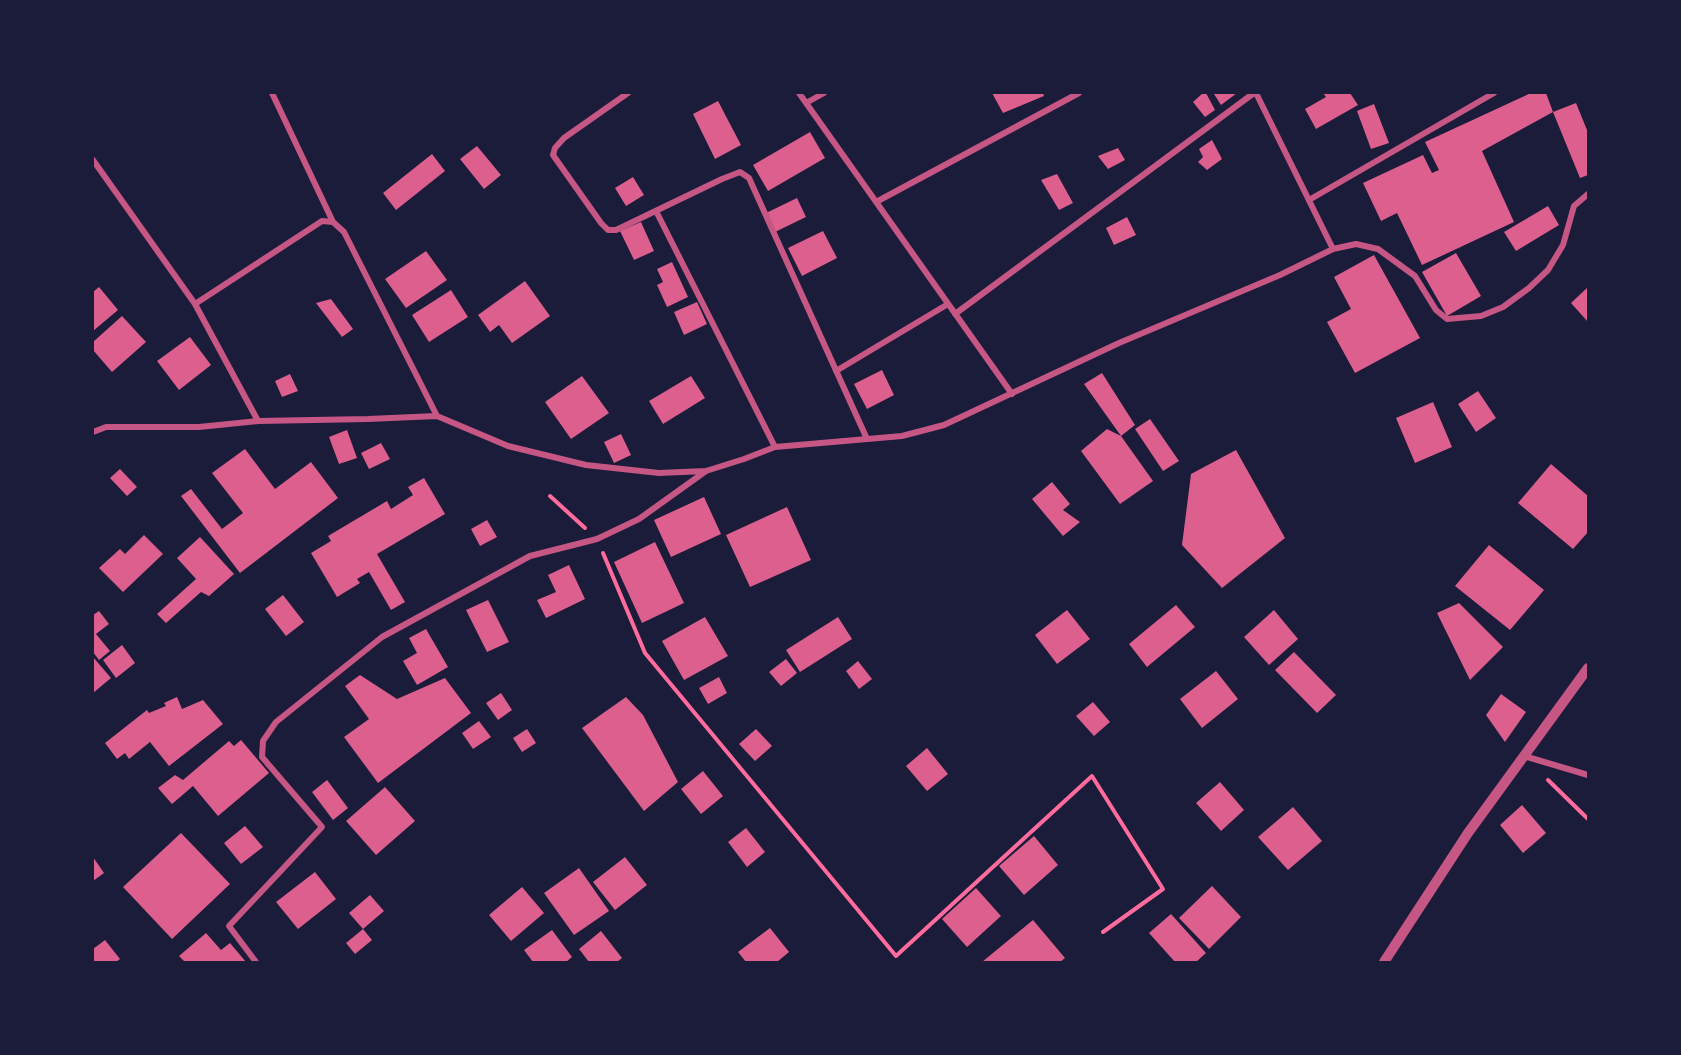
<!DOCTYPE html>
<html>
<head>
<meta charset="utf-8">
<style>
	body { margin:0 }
	#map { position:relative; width:1681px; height:1055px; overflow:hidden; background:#1b1b3a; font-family:"Playfair Display",serif }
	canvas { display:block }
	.frame { position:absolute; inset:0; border:94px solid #1b1b3a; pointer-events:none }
</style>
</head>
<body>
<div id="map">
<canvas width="1681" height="1055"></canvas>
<div class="frame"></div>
</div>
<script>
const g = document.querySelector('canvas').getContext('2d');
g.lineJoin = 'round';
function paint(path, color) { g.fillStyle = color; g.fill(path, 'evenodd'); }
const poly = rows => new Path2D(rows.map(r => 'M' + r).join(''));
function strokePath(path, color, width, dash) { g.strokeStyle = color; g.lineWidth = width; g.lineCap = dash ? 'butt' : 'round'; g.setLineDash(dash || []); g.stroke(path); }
const building = poly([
	[992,93,1043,93,1044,96,1003,113],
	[1203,93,1206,93,1215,110,1205,117,1193,102],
	[1215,93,1237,93,1221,105,1214,94],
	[1323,93,1350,93,1358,105,1316,129,1305,109,1326,97],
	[1531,93,1546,93,1553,112,1576,103,1587,130,1588,129,1588,175,1580,178,1553,112,1482,151,1514,222,1422,265,1397,213,1381,221,1363,183,1423,155,1432,173,1439,170,1425,142],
	[718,101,741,145,715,159,693,114],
	[1374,104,1389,143,1371,149,1357,111],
	[810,132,825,158,768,191,753,165],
	[1212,140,1222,159,1207,170,1198,162,1203,157,1199,149],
	[477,146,501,175,484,189,460,159],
	[1118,148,1125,160,1108,169,1098,156],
	[432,154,445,171,396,210,383,193],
	[1057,174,1073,203,1059,210,1041,180],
	[633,177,644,195,626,206,615,188],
	[797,198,806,217,775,232,766,213],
	[1548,206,1559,225,1516,251,1504,232],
	[1127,217,1136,235,1114,245,1106,228],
	[641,222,654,251,634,260,620,231],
	[823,231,837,258,802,276,788,248],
	[426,251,447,280,406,308,385,279],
	[1456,253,1481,296,1447,316,1422,272],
	[1374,255,1420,338,1355,373,1327,322,1351,309,1334,277],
	[672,262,688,297,667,307,657,285,663,282,657,269],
	[525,281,550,316,512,343,499,325,490,332,478,315],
	[99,287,118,310,93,331,93,292],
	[1588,287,1588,322,1571,303],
	[451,290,468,317,429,342,412,315],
	[331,299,353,329,342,337,316,303],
	[697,302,707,324,684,335,674,312],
	[122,316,146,342,112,372,93,350,93,342],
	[190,337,211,365,179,390,157,361],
	[882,370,894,395,867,409,854,384],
	[1102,373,1135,425,1121,436,1084,384],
	[290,374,298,391,282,397,275,381],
	[582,376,609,413,571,439,545,402],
	[691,376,705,398,663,424,649,401],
	[1478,391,1496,418,1476,432,1458,404],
	[1433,402,1452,447,1415,463,1396,418],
	[1150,419,1179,461,1163,471,1135,429],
	[1107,429,1121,436,1153,481,1120,504,1081,451],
	[347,430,357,458,339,464,329,437],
	[621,434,631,455,614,463,604,442],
	[381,443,390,459,369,469,361,453],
	[245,449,275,489,311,462,338,498,240,573,181,496,191,489,222,529,243,513,212,473],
	[1236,450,1285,538,1222,588,1182,545,1191,474],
	[1551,464,1588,496,1588,532,1573,549,1518,503],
	[120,469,137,487,127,496,110,478],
	[424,478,445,514,377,554,405,602,391,610,369,572,357,579,360,583,337,597,311,553,331,541,328,536,387,501,391,509,413,495,408,487],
	[1052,482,1070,504,1063,510,1080,522,1063,536,1032,499],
	[704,497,721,534,671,557,654,520],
	[787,507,811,560,750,587,726,535],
	[487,520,497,537,480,546,471,529],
	[144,535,163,554,123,592,99,568,120,549,125,554],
	[200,537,234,574,209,596,201,592,166,623,157,614,196,579,177,558],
	[655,542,684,603,642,623,614,562],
	[1489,545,1544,590,1510,630,1455,586],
	[569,565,585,599,546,618,537,600,556,592,548,575],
	[283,595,304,622,286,636,265,609],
	[488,600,509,642,487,652,466,610],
	[1459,603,1503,647,1470,680,1437,613],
	[1176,605,1195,627,1147,667,1129,644],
	[1067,610,1090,639,1057,664,1035,635],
	[1274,610,1298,639,1269,665,1244,637],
	[99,611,109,624,96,634,110,651,99,660,93,652,93,615],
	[705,617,728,656,684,680,662,641],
	[838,617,852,639,800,672,786,650],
	[426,629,448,667,417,685,403,661,417,653,409,638],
	[122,645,135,663,116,678,103,660],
	[1294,652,1336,695,1317,713,1275,670],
	[93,657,111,678,93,693],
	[786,659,797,673,781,686,769,672],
	[858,661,872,679,859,689,846,671],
	[1216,671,1238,699,1202,728,1180,699],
	[360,675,397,699,445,678,471,713,378,783,344,737,369,719,345,686],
	[719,677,727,693,708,704,699,688],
	[501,693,512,710,498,720,486,703],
	[1501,694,1526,712,1505,742,1486,715],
	[177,697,182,709,203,700,223,724,169,766,150,742,129,759,125,753,117,759,105,743,147,710,149,713,166,706,164,703],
	[626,697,643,715,678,782,644,811,582,728],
	[1093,702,1110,722,1094,736,1076,716],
	[479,721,491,737,473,749,462,733],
	[527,729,536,743,522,752,513,738],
	[756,729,772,746,755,761,739,744],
	[241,740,269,773,218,816,193,786,172,804,158,788,175,775,183,780,229,741,234,746],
	[927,748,948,774,927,791,906,766],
	[703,771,723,796,701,814,681,789],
	[327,780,348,808,333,820,312,792],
	[1220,782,1244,810,1221,831,1196,803],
	[385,787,415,821,376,855,346,821],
	[1522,805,1546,833,1523,853,1500,825],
	[1293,807,1322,841,1288,870,1258,837],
	[245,826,263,847,241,864,224,843],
	[746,828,765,852,747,867,728,842],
	[181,833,230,884,172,939,123,887],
	[1034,836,1058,865,1024,895,999,866],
	[93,857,104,873,93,881],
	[625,857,647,885,615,910,593,882],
	[579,868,609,911,574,935,544,893],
	[315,872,336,899,298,929,276,902],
	[1212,886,1241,917,1209,949,1179,918],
	[522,887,544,913,511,941,489,915],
	[976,888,1001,916,967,947,942,919],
	[370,895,384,911,363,929,349,913],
	[1171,914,1206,953,1196,962,1175,962,1149,933],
	[1033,920,1065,958,1060,962,982,962],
	[770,928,789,952,777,962,746,962,738,952],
	[363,929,372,940,355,954,346,943],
	[552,930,572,957,566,962,533,962,524,950],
	[601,931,622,958,617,962,589,962,579,949],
	[206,933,221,950,230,943,246,962,185,962,179,956],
	[105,940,120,959,116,962,95,962,93,959,93,949]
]);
const path = poly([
	[550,496,585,528],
	[603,553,645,653,896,956,1092,776,1163,889,1103,932],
	[1548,780,1588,819]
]);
const minor = poly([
	[272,93,333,222],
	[628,93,564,138,555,148,553,155,601,223,608,230,616,230,722,179,740,172,749,178,867,439],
	[799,93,1012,394],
	[1256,93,1333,249],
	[806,103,824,93],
	[93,160,195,304,258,421],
	[1309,200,1494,93],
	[876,202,1079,93],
	[656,211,775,447],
	[195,304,322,221,333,222,344,232,437,416],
	[955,314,1254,93],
	[836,371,948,304],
	[93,432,106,427,199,427,258,421,368,419,437,416,508,446,586,465,659,473,706,471,744,459,775,447,902,436,944,425,1119,343,1280,275,1333,249,1356,244,1378,249,1415,276,1436,310,1447,319,1481,316,1503,307,1529,288,1548,270,1563,245,1574,206,1588,194],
	[1524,756,1588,775],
	[256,962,229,926,322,827,262,757,263,741,276,722,382,637,530,556,597,539,639,519,706,471]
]);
const tertiary = poly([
	[1384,962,1468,833,1588,668]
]);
paint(building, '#dd5f8e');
strokePath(path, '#ff6b9d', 4);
strokePath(minor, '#c65784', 6);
strokePath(tertiary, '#c65784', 10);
</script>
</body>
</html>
